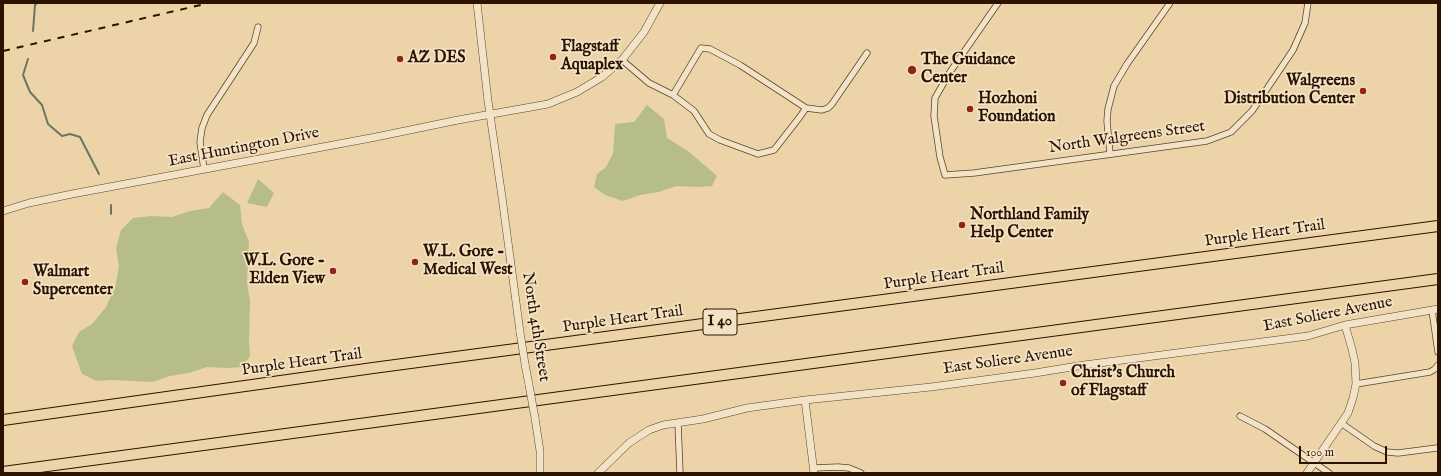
<!DOCTYPE html>
<html>
<head>
<meta charset="utf-8">
<style>
	body { margin:0 }
	#map { position:relative; width:1441px; height:476px; overflow:hidden; background:#ecd4a8; font-family:"IM FELL English",serif }
	canvas { display:block }
	.frame { position:absolute; inset:0; border:4px solid #2c1300; pointer-events:none }
	.scale { position:absolute; left:1299px; top:446px; width:88px; height:18px; box-sizing:border-box; border:2px solid #2c1300; border-top:0; padding-left:5px; font-size:12px; line-height:14px; white-space:nowrap; color:#2c1300; -webkit-text-stroke:3px #f3e3c6; paint-order:stroke }
</style>
</head>
<body>
<div id="map">
<canvas width="1441" height="476"></canvas>
<div class="frame"></div>
<div class="scale">100 m</div>
</div>
<script>
const g = document.querySelector('canvas').getContext('2d');
g.lineJoin = 'round';
function paint(path, color) { g.fillStyle = color; g.fill(path, 'evenodd'); }
const poly = rows => new Path2D(rows.map(r => 'M' + r).join(''));
function strokePath(path, color, width, dash) { g.strokeStyle = color; g.lineWidth = width; g.lineCap = dash ? 'butt' : 'round'; g.setLineDash(dash || []); g.stroke(path); }
function write(font, color, halo, rows, align = 'center') {
  g.font = font + ' "IM FELL English",serif'; g.lineWidth = 3.5; g.setLineDash([]); g.textBaseline = 'middle'; g.strokeStyle = halo; g.fillStyle = color; for (const [text, x, y, turn = 0] of rows) {
    g.save(); g.translate(x, y); g.rotate((+turn || 0) * Math.PI / 180); g.textAlign = isNaN(turn) ? turn : align; if (halo) g.strokeText(text, 0, 0); g.fillText(text, 0, 0); g.restore();
  }
}
const green = poly([
	[647,105,664,119,667,138,688,151,717,176,712,186,697,187,677,186,659,192,640,195,623,201,605,195,594,187,597,174,606,167,613,153,615,124,634,122],
	[258,179,274,193,267,207,247,203],
	[223,192,240,205,242,224,249,242,247,282,250,301,249,341,250,356,242,367,227,368,207,367,189,373,170,376,153,382,112,380,97,381,82,374,72,346,79,332,92,324,106,307,115,288,119,267,116,248,121,230,133,218,152,216,172,217,190,211,209,208]
]);
const stream = poly([
	[33,31,35,5,37,3],
	[28,59,23,75,30,92,42,105,48,124,62,136,70,134,80,137,99,174],
	[111,205,111,214]
]);
const minor = poly([
	[998,3,950,72,935,98,934,116,940,157,945,175,974,173,1207,141,1231,132,1252,111,1293,50,1305,23,1308,3],
	[622,60,649,83,673,95,694,111,709,134,720,140,758,154,774,150,799,118,806,108],
	[673,95,701,48,710,49,740,65,806,108,822,110,828,108,832,104,867,53],
	[1110,154,1107,121,1108,109,1114,86,1127,64,1170,3],
	[204,169,200,142,202,128,207,115,254,43,258,27],
	[1432,310,1438,352],
	[1356,384,1430,372,1435,369,1438,365],
	[1240,416,1265,429,1329,473],
	[678,423,680,473],
	[1341,423,1374,446,1387,452,1398,453,1437,448],
	[814,468,838,467,849,468,861,473]
]);
const tertiary = poly([
	[477,3,488,101,502,197,520,332],
	[3,211,29,203,72,194,376,137,458,120,548,104,577,92,602,77,622,60,644,32,660,3],
	[525,364,529,385],
	[805,400,814,473],
	[535,418,540,451,540,473],
	[598,473,629,443,649,430,663,425,703,419,747,408,805,400,931,387,1035,373,1084,365,1308,336,1345,325,1438,309],
	[1307,473,1348,413,1353,398,1356,384,1355,363,1352,349,1345,325]
]);
const motorway = poly([
	[3,420,373,368,1438,226],
	[3,472,1438,279]
]);
const rail = poly([
	[3,51,209,3]
]);
const tertiaryBridge = poly([
	[520,332,525,364],
	[529,385,535,418]
]);
const markers = [
	[553,57,4,"#8f2418"],
	[400,59,4,"#8f2418"],
	[912,70,5,"#8f2418"],
	[1363,91,4,"#8f2418"],
	[970,109,4,"#8f2418"],
	[962,225,4,"#8f2418"],
	[415,262,4,"#8f2418"],
	[333,271,4,"#8f2418"],
	[25,282,4,"#8f2418"],
	[1063,383,4,"#8f2418"]
];
const shields = [
	[720,322,34]
];
const shieldNames = [
	["I 40",720,322]
];
const poiNames = [
	["Flagstaff",561,48],
	["Aquaplex",561,66],
	["AZ DES",408,59],
	["The Guidance",921,61],
	["Center",921,79],
	["Walgreens",1355,82,"right"],
	["Distribution Center",1355,100,"right"],
	["Hozhoni",978,100],
	["Foundation",978,118],
	["Northland Family",970,216],
	["Help Center",970,234],
	["W.L. Gore -",423,253],
	["Medical West",423,271],
	["W.L. Gore -",325,262,"right"],
	["Elden View",325,280,"right"],
	["Walmart",33,273],
	["Supercenter",33,291],
	["Christ's Church",1071,374],
	["of Flagstaff",1071,392]
];
const streetNames = [
	["North Walgreens Street",1127,138,-8],
	["East Huntington Drive",244,148,-11],
	["Purple Heart Trail",1265,234,-8],
	["Purple Heart Trail",944,277,-8],
	["East Soliere Avenue",1328,315,-11],
	["Purple Heart Trail",623,320,-8],
	["North 4th Street",535,327,81],
	["East Soliere Avenue",1008,361,-8],
	["Purple Heart Trail",302,363,-8]
];
paint(green, '#b6bd89');
strokePath(stream, '#6d7663', 2);
strokePath(minor, '#5c432a', 7);
strokePath(tertiary, '#5c432a', 8);
strokePath(motorway, '#2c1300', 12);
strokePath(minor, '#f3e3c6', 5.5);
strokePath(tertiary, '#f3e3c6', 7);
strokePath(motorway, '#ecd4a8', 10);
strokePath(rail, '#2c1300', 2, [7, 7]);
strokePath(tertiaryBridge, '#5c432a', 8, []);
strokePath(tertiaryBridge, '#f3e3c6', 7);
for (const [x, y, r, color] of markers) { const dot = new Path2D(); dot.arc(x, y, r, 0, 2 * Math.PI); g.fillStyle = color; g.fill(dot); strokePath(dot, '#f3e3c6', 1.5); }
for (const [x, y, w] of shields) { const box = new Path2D(); box.roundRect(x - w / 2, y - 13, w, 26, 3); g.fillStyle = '#f3e3c6'; g.fill(box); strokePath(box, '#2c1300', 1); }
write('bold 15px', '#2c1300', null, shieldNames);
write('bold 16px', '#2c1300', '#f3e3c6', poiNames, 'left');
write('16px', '#2c1300', '#f3e3c6', streetNames);
</script>
</body>
</html>
